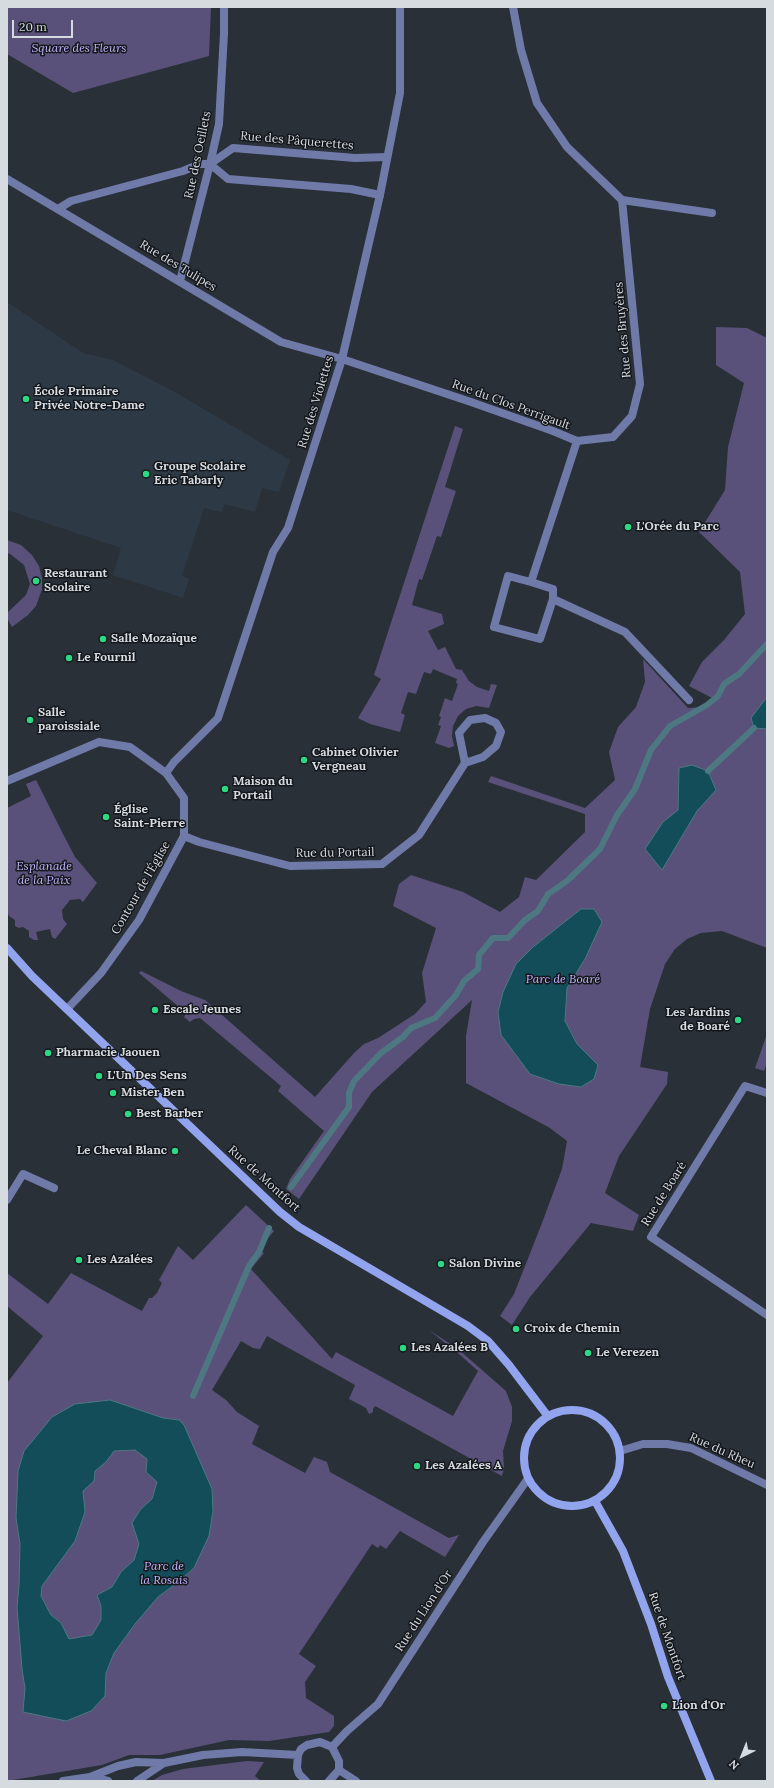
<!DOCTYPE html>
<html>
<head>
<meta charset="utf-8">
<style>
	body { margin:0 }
	#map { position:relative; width:774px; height:1788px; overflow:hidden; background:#293038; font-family:Lora,serif }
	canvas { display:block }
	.frame { position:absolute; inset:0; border:8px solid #d6dbe0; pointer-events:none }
	.north { position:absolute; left:722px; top:1736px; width:40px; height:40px; -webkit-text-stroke:3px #14171b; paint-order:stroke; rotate:223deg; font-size:11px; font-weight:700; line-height:16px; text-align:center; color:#d6dbe0 }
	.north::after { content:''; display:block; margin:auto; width:14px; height:18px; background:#d6dbe0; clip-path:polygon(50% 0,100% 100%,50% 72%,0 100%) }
	.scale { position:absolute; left:12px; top:20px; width:61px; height:18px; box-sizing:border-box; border:2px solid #d6dbe0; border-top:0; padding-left:5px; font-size:12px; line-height:14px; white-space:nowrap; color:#d6dbe0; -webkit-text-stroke:3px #14171b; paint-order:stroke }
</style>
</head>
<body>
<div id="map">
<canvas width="774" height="1788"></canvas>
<div class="frame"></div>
<div class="north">N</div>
<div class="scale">20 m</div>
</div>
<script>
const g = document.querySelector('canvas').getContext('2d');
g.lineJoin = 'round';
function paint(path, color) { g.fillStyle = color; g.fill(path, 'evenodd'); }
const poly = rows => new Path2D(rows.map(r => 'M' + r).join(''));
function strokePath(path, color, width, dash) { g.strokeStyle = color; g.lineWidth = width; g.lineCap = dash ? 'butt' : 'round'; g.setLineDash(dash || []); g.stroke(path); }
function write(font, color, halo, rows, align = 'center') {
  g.font = font + ' Lora,serif'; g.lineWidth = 3; g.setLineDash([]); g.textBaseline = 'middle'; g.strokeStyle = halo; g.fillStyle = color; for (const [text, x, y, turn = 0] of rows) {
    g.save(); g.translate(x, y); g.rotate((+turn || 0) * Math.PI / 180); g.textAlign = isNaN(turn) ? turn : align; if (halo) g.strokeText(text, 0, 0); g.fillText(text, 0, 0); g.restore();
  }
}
const built = poly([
	[7,302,83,353,113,360,175,392,290,460,279,492,262,488,255,512,225,504,222,512,204,508,182,576,189,579,183,598,113,575,121,548,7,510]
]);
const green = poly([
	[7,7,211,7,209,56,73,93,7,54],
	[716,327,747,328,767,338,767,948,722,931,701,933,687,939,675,949,665,964,650,1009,640,1067,668,1072,667,1084,619,1156,605,1193,639,1215,633,1231,591,1223,530,1297,512,1325,500,1316,514,1294,542,1223,562,1169,567,1141,550,1128,466,1083,466,1036,472,1000,372,1092,299,1199,286,1189,290,1179,324,1131,278,1091,281,1086,200,1018,194,1019,190,1022,184,1017,186,1013,139,973,141,971,181,991,205,1000,315,1097,354,1053,364,1044,378,1038,415,1014,426,1002,422,973,436,928,393,906,399,884,411,875,463,892,500,912,519,897,525,877,536,880,585,832,585,814,488,782,491,776,585,808,615,780,609,752,618,727,636,707,645,682,643,659,688,708,703,707,714,699,689,686,702,662,724,640,745,614,740,572,699,532,725,490,728,447,744,383,716,365],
	[455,426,463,429,445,487,456,491,441,537,437,536,422,580,419,579,412,605,442,614,444,624,428,631,438,650,445,647,456,669,462,670,469,681,477,687,489,691,491,684,497,685,489,708,476,706,466,709,458,716,453,726,452,736,454,746,449,748,435,743,441,726,438,725,441,717,439,716,445,698,452,701,458,684,456,683,457,679,433,669,431,674,424,672,416,694,408,692,401,713,405,715,400,732,370,724,358,718,381,679,374,675],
	[7,540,21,545,32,555,39,566,42,578,42,589,36,606,28,615,12,627,7,618,7,613,26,595,30,584,24,565,10,554,7,553],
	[36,780,63,834,75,857,97,883,83,902,80,899,70,900,62,910,63,919,67,924,55,939,52,937,50,929,36,932,38,940,34,940,29,937,29,931,23,927,19,928,15,926,15,920,9,916,7,911,7,808,31,796,26,784],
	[767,1034,767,1062,764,1071,755,1068],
	[246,1205,274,1231,258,1250,264,1253,251,1269,332,1359,336,1352,453,1416,478,1371,459,1354,429,1330,458,1349,506,1391,512,1407,512,1421,503,1451,504,1468,502,1476,375,1406,373,1409,373,1412,369,1414,366,1408,349,1399,355,1385,267,1336,260,1349,253,1348,241,1341,212,1390,226,1400,237,1412,259,1426,252,1444,305,1473,314,1457,327,1462,330,1472,449,1538,459,1535,445,1557,400,1531,386,1549,380,1545,378,1548,372,1544,299,1654,316,1666,305,1682,306,1698,334,1716,334,1726,329,1732,269,1741,229,1740,160,1755,129,1755,102,1765,7,1781,7,1383,43,1336,7,1306,7,1273,48,1304,71,1273,142,1311,149,1298,152,1298,157,1293,162,1283,159,1280,178,1246,193,1260],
	[247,1761,264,1762,255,1776,261,1781,152,1781,162,1775,183,1769]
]);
const water = poly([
	[767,697,767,729,754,728,751,718,767,697],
	[692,765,708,771,716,790,697,811,662,870,645,849,663,822,678,810,679,768,692,765],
	[581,909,594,909,602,922,585,959,567,988,565,1021,577,1044,598,1065,594,1079,581,1087,559,1084,530,1074,501,1035,498,1012,503,992,516,964,533,947,581,909],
	[110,1400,163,1418,179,1420,184,1425,212,1489,213,1511,209,1536,194,1568,177,1583,158,1597,135,1624,114,1653,106,1673,105,1696,91,1711,66,1721,23,1712,25,1688,22,1669,17,1607,19,1585,20,1544,16,1518,18,1471,24,1451,52,1417,75,1404,110,1400],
	[135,1450,147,1459,146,1472,157,1482,152,1499,140,1510,132,1523,139,1544,134,1560,121,1572,112,1587,97,1595,101,1606,101,1620,92,1635,69,1639,61,1623,51,1615,41,1596,42,1586,75,1541,85,1512,83,1491,94,1481,95,1471,106,1462,114,1451,135,1450]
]);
const stream = poly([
	[708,771,754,728],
	[291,1187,349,1107,349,1093,354,1081,381,1053,403,1037,411,1028,435,1018,456,995,464,981,478,969,479,955,493,938,508,938,525,920,538,911,548,894,567,881,600,849,617,815,635,789,651,750,670,726,707,705,718,696,724,684,739,674,767,644],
	[193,1396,249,1266,259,1252,269,1228]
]);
const minor = poly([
	[513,7,521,50,537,103,567,147,622,200,712,213],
	[210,164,228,179,351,189,380,195],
	[7,179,281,342,342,359,471,402,553,431,577,441],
	[58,209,71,201,183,171,200,164,210,164,233,148,355,158,387,157],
	[180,281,210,164,219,124,224,33,224,7],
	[577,441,613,437,632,416,640,384,622,200],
	[531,582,553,589,553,599,540,639,494,627,508,576,531,582,577,441],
	[553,599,625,632,689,700],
	[184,836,199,842,290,866,382,864,419,835,465,763,483,757,496,746,501,732,496,723,485,718,470,720,459,733,465,763],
	[767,1093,745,1086,651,1237,767,1315],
	[7,1200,23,1174,54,1188],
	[332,1747,347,1731,378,1704,483,1542,527,1480],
	[339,1770,356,1781],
	[91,1777,108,1781],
	[63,1781,90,1777,118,1766,136,1762,164,1763,203,1755,242,1752,298,1755],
	[137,1781,164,1763],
	[306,1781,299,1774,297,1768,298,1755,301,1749,307,1745,320,1742,332,1747,339,1761,339,1770,329,1781]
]);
const tertiary = poly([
	[166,773,174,762,218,718,273,552,288,528,342,359,380,195,400,93,400,7],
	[7,781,99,742,130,747,166,773,184,798,184,836,139,920,101,973,68,1008],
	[620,1451,643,1444,667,1444,691,1448,767,1485]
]);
const secondary = poly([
	[7,948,32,976,280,1212,299,1227,468,1326,488,1341,509,1365,547,1415],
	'524 1458a48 48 0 1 1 96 0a48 48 0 1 1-96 0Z',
	[595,1501,623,1551,651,1624,668,1677,711,1781]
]);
const markers = [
	[26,399,4,"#2dd884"],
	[146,474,4,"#2dd884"],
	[628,527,4,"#2dd884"],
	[36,581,4,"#2dd884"],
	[103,639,4,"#2dd884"],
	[69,658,4,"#2dd884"],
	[30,720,4,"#2dd884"],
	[304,760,4,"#2dd884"],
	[225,789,4,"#2dd884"],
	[106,817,4,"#2dd884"],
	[155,1010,4,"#2dd884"],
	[738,1020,4,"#2dd884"],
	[48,1053,4,"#2dd884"],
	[99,1076,4,"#2dd884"],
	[113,1093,4,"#2dd884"],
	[128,1114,4,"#2dd884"],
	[175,1151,4,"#2dd884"],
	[79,1260,4,"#2dd884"],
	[441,1264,4,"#2dd884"],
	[516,1329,4,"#2dd884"],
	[403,1348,4,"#2dd884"],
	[588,1353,4,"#2dd884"],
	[417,1466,4,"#2dd884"],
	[664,1706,4,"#2dd884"]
];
const parkNames = [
	["Square des Fleurs",79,49],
	["Esplanade",44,867],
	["de la Paix",44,881],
	["Parc de Boaré",563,980],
	["Parc de",164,1567],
	["la Rosais",164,1581]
];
const streetNames = [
	["Rue des Pâquerettes",297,141,5],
	["Rue des Oeillets",198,155,-78],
	["Rue des Tulipes",178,266,31],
	["Rue des Bruyères",623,330,-95],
	["Rue des Violettes",316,402,-73],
	["Rue du Clos Perrigault",511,405,20],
	["Rue du Portail",335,853,-1],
	["Contour de l'Église",141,888,-60],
	["Rue de Montfort",264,1179,42],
	["Rue de Boaré",664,1194,-58],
	["Rue du Rheu",722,1451,24],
	["Rue du Lion d'Or",424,1611,-57],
	["Rue de Montfort",667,1636,71]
];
const poiNames = [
	["École Primaire",34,392],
	["Privée Notre-Dame",34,406],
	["Groupe Scolaire",154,467],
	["Eric Tabarly",154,481],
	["L'Orée du Parc",636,527],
	["Restaurant",44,574],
	["Scolaire",44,588],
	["Salle Mozaïque",111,639],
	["Le Fournil",77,658],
	["Salle",38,713],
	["paroissiale",38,727],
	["Cabinet Olivier",312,753],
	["Vergneau",312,767],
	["Maison du",233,782],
	["Portail",233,796],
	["Église",114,810],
	["Saint-Pierre",114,824],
	["Escale Jeunes",163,1010],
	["Les Jardins",730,1013,"right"],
	["de Boaré",730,1027,"right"],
	["Pharmacie Jaouen",56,1053],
	["L'Un Des Sens",107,1076],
	["Mister Ben",121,1093],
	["Best Barber",136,1114],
	["Le Cheval Blanc",167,1151,"right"],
	["Les Azalées",87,1260],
	["Salon Divine",449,1264],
	["Croix de Chemin",524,1329],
	["Les Azalées B",411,1348],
	["Le Verezen",596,1353],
	["Les Azalées A",425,1466],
	["Lion d'Or",672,1706]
];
paint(built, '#2e3946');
paint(green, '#595179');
paint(water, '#124d59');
strokePath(water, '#4d7882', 1);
strokePath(stream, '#4d7882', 6);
strokePath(minor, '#6f7aa9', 8);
strokePath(tertiary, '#6f7aa9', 8);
strokePath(secondary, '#93a4ef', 8);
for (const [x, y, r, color] of markers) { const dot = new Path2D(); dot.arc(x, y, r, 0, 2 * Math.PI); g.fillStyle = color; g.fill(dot); strokePath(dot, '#14171b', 1.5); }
write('italic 12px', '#c2b2fd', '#14171b', parkNames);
write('12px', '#d6dbe0', '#14171b', streetNames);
write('bold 12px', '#d6dbe0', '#14171b', poiNames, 'left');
</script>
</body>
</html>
